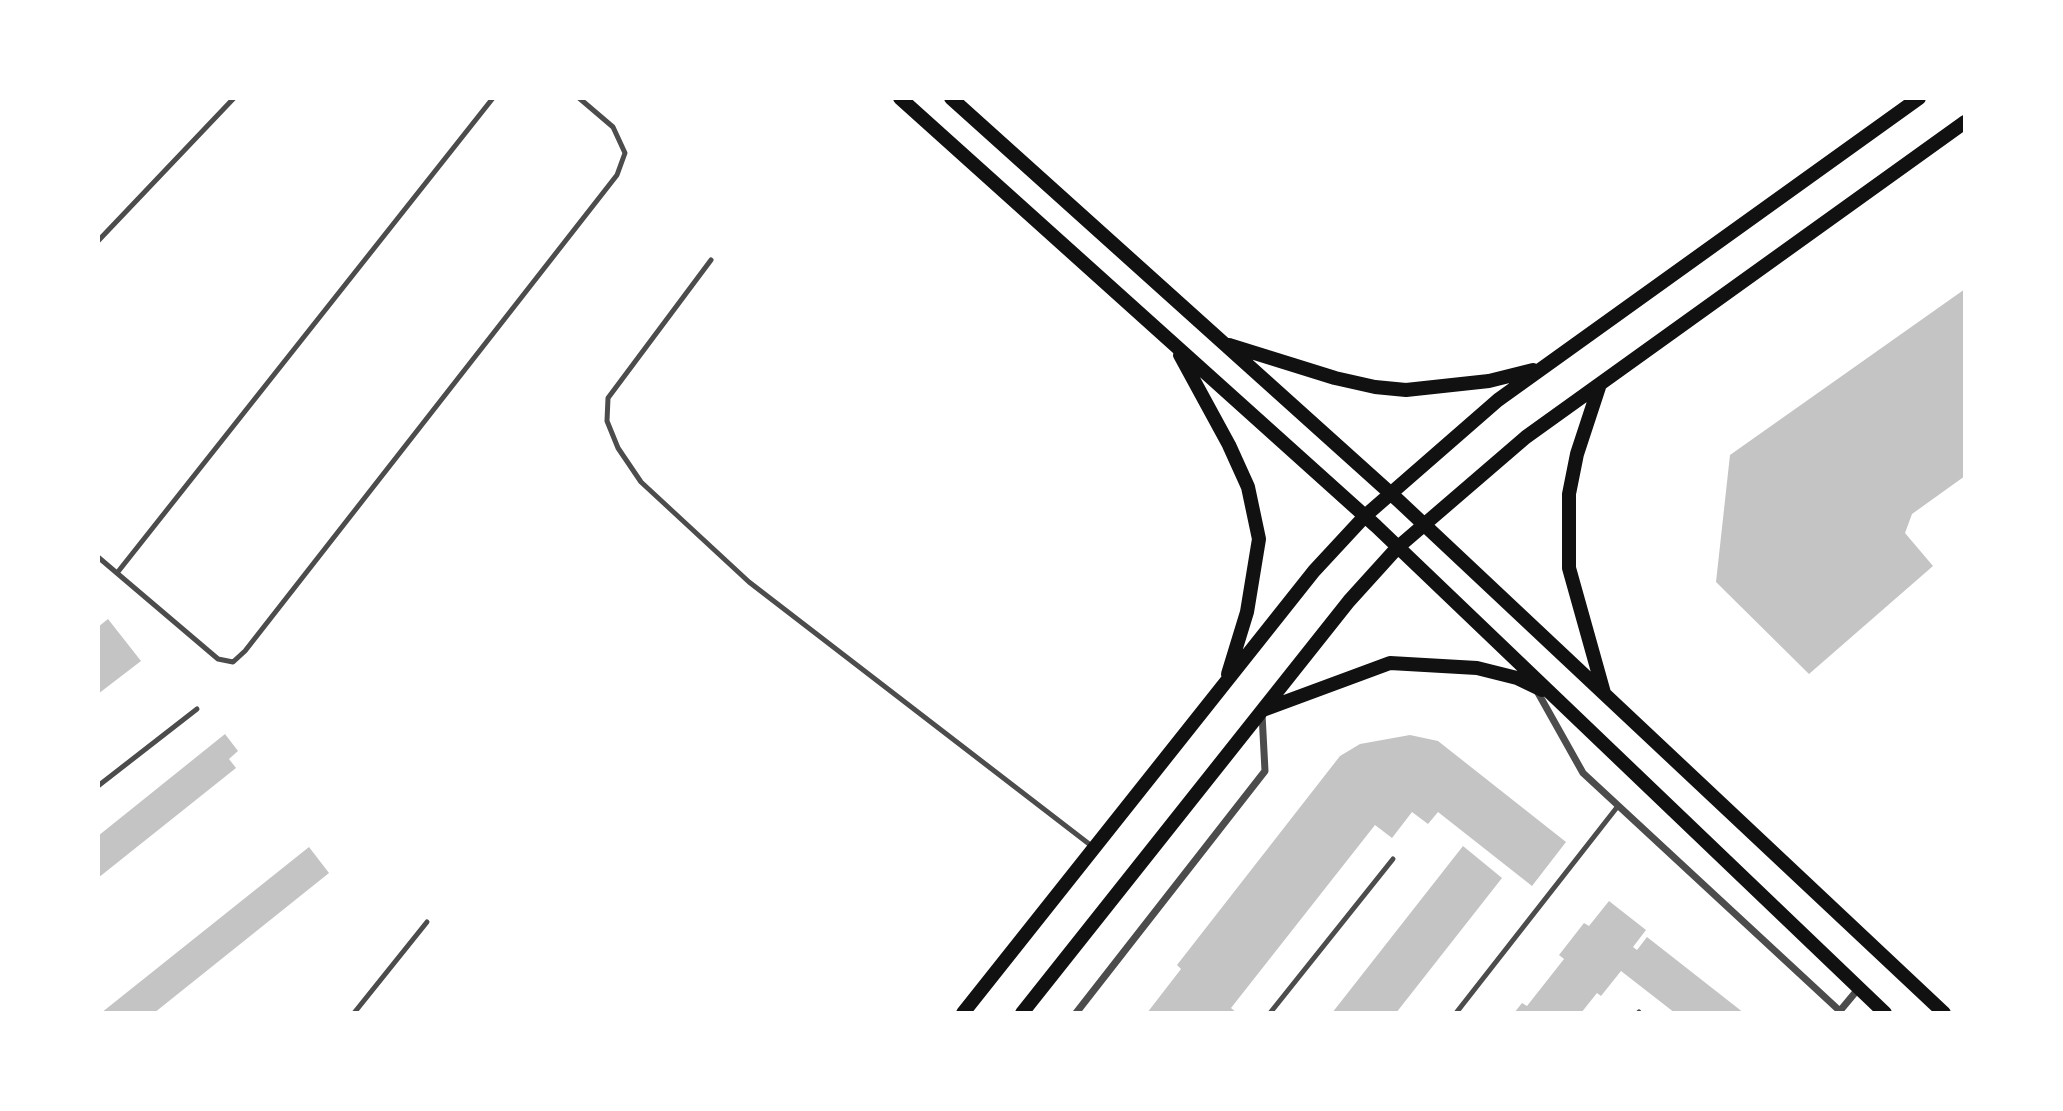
<!DOCTYPE html>
<html>
<head>
<meta charset="utf-8">
<style>
	body { margin:0 }
	#map { position:relative; width:2063px; height:1111px; overflow:hidden; background:#fff; font-family:Arial,sans-serif }
	canvas { display:block }
	.frame { position:absolute; inset:0; border:100px solid #fff; pointer-events:none }
</style>
</head>
<body>
<div id="map">
<canvas width="2063" height="1111"></canvas>
<div class="frame"></div>
</div>
<script>
const g = document.querySelector('canvas').getContext('2d');
g.lineJoin = 'round';
function paint(path, color) { g.fillStyle = color; g.fill(path, 'evenodd'); }
const poly = rows => new Path2D(rows.map(r => 'M' + r).join(''));
function strokePath(path, color, width, dash) { g.strokeStyle = color; g.lineWidth = width; g.lineCap = dash ? 'butt' : 'round'; g.setLineDash(dash || []); g.stroke(path); }
const building = poly([
	[1965,289,1965,476,1912,514,1905,533,1933,566,1809,674,1716,582,1730,455],
	[108,619,141,661,98,694,98,627],
	[225,734,238,751,229,759,236,768,98,878,98,836],
	[1410,735,1438,741,1566,842,1532,886,1438,812,1428,824,1412,812,1392,838,1375,825,1231,1008,1237,1013,1147,1013,1181,969,1177,965,1340,756,1360,744],
	[1463,846,1502,878,1396,1013,1332,1013],
	[309,847,329,873,154,1013,101,1013],
	[1609,901,1646,930,1633,947,1637,950,1647,937,1744,1013,1675,1013,1621,971,1601,996,1597,993,1581,1013,1514,1013,1522,1003,1527,1006,1564,959,1559,955,1584,923,1589,926]
]);
const service = poly([
	[98,241,234,98],
	[711,260,608,398,607,421,618,448,641,482,749,582,1093,847],
	[98,557,218,659,233,662,245,651,617,175,625,153,613,127,579,98],
	[117,573,493,98],
	[98,786,197,709],
	[354,1013,427,922],
	[1270,1013,1393,859],
	[1456,1013,1618,806],
	[1638,1013,1639,1012]
]);
const minor = poly([
	[1537,691,1583,773,1842,1013],
	[1839,1012,1859,988],
	[1076,1013,1265,771,1262,714]
]);
const secondary = poly([
	[900,98,1376,526,1885,1013],
	[951,98,1399,501,1944,1013],
	[1229,345,1335,378,1375,387,1406,390,1489,381,1533,370],
	[1180,355,1229,445,1248,487,1259,539,1247,612,1228,674],
	[1600,384,1577,454,1569,494,1569,568,1604,693],
	[1263,710,1390,663,1477,668,1517,678,1542,690],
	[963,1013,1314,571,1365,516,1498,400,1919,98],
	[1022,1013,1349,601,1397,548,1526,437,1965,122]
]);
paint(building, '#c4c4c4');
strokePath(service, '#4c4c4c', 5);
strokePath(minor, '#4c4c4c', 7);
strokePath(secondary, '#111', 14);
</script>
</body>
</html>
